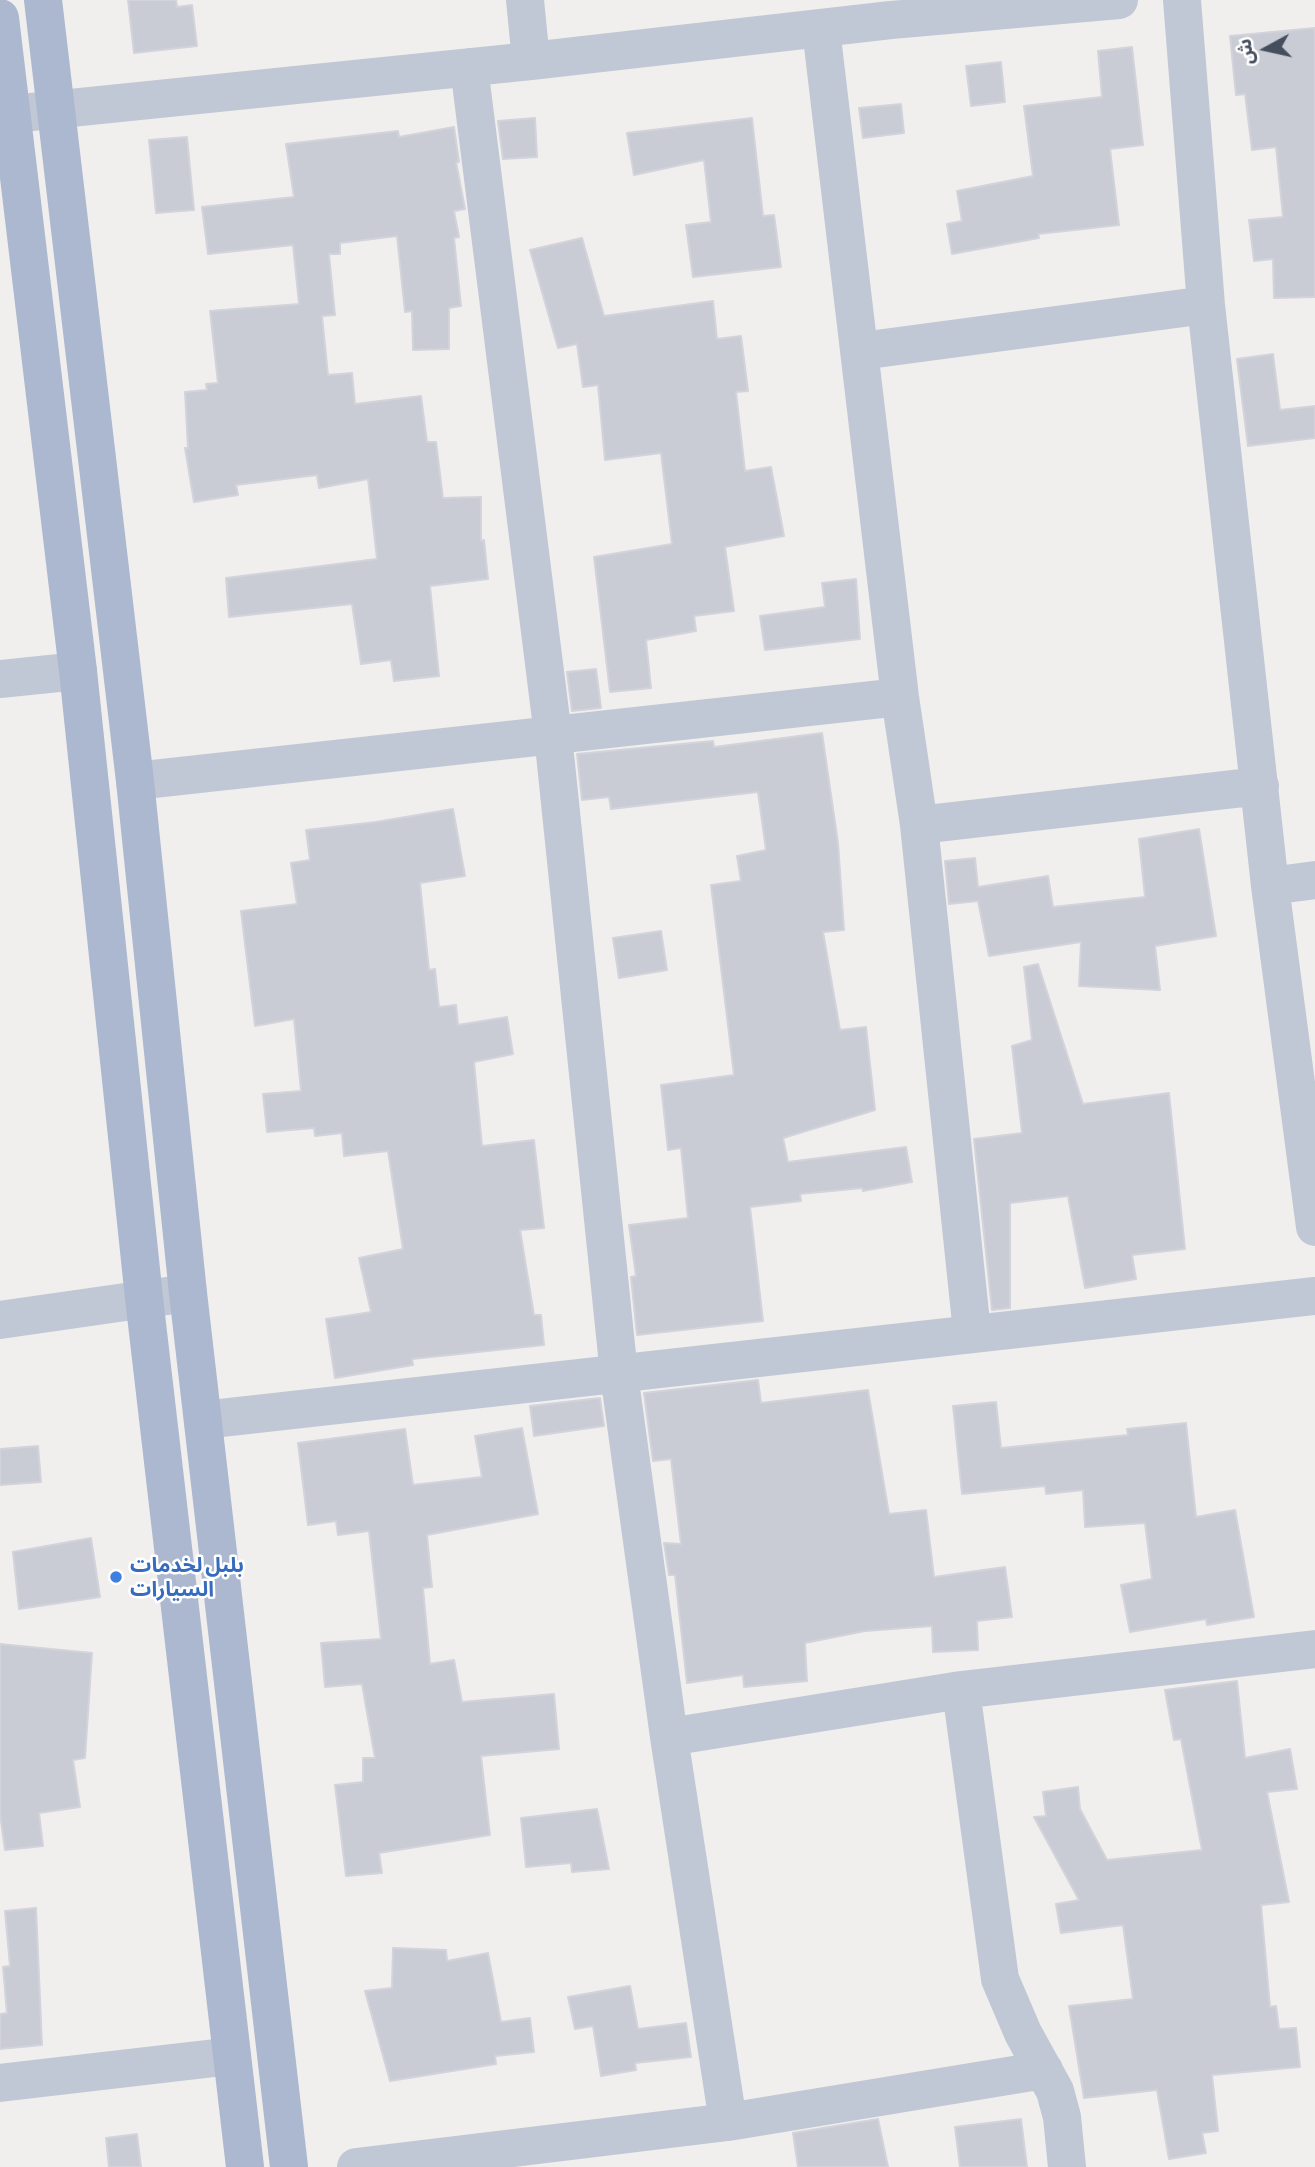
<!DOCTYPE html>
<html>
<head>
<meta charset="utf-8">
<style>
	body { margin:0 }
	#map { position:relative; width:1315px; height:2167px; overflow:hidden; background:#f1efee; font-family:"Asap Condensed","Noto Sans Arabic",sans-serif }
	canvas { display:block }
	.north { position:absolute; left:1231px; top:14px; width:70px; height:70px; -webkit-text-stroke:5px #fff; paint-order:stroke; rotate:262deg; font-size:19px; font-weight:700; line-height:28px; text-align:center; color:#454e5d }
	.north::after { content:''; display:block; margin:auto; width:24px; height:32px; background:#454e5d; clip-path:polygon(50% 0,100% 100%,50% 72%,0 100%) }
</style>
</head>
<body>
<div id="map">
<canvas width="1315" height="2167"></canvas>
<div class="north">ش</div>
</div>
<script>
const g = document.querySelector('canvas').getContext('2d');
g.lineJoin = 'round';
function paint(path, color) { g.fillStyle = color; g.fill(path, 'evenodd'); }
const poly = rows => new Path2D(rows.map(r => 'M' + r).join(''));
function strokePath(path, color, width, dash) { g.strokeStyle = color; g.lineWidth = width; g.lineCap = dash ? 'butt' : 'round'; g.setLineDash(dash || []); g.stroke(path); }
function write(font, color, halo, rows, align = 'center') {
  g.font = font + ' "Asap Condensed","Noto Sans Arabic",sans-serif'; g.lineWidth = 5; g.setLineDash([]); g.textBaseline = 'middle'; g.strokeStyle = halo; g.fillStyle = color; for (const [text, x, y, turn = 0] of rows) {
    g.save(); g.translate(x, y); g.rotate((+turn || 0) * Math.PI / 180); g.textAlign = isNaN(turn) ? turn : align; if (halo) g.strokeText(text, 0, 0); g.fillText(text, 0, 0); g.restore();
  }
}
const building = poly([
	[128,0,176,0,177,7,192,5,197,46,134,53,128,0],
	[1315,28,1315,297,1274,298,1273,259,1254,261,1249,220,1283,217,1276,147,1252,150,1245,94,1236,95,1230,36,1315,28],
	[1132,47,1143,145,1110,149,1119,225,1038,234,1039,238,952,254,947,224,962,221,957,191,1033,176,1024,106,1102,97,1098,51,1132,47],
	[1001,62,1005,102,971,106,966,66,1001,62],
	[901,104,904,133,863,138,859,108,901,104],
	[535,118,537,157,503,159,498,121,535,118],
	[752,118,763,216,774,215,781,267,693,277,686,225,711,222,704,160,634,175,627,133,752,118],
	[454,127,459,162,456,162,465,209,454,211,459,237,454,238,461,306,449,308,449,349,413,350,412,311,405,312,397,236,340,243,340,254,329,254,335,315,322,316,328,375,352,373,355,404,421,396,427,442,436,442,443,498,481,497,481,541,484,540,488,579,430,586,439,676,394,681,391,660,361,664,352,604,229,617,226,578,377,559,368,479,319,488,317,475,236,485,238,495,194,502,185,448,188,448,185,392,207,390,206,384,218,383,210,311,299,304,293,245,208,254,202,207,294,197,286,144,398,131,399,137,454,127],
	[187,137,194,210,156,213,149,140,187,137],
	[582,238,604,316,713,301,717,339,741,336,748,391,736,392,745,471,771,467,784,536,725,547,734,611,694,616,696,631,646,640,651,688,610,692,594,557,672,544,661,453,605,460,598,385,583,387,577,344,558,348,530,250,582,238],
	[1273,354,1280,410,1315,406,1315,438,1248,446,1237,359,1273,354],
	[856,579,860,639,765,650,760,616,825,607,822,583,856,579],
	[596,669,601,708,572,711,567,672,596,669],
	[822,733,838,843,844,930,823,932,840,1030,866,1027,875,1110,783,1138,788,1162,906,1147,912,1182,863,1191,862,1188,800,1194,801,1201,750,1207,763,1321,637,1335,631,1277,636,1276,629,1225,688,1218,681,1148,668,1150,661,1085,734,1075,711,885,741,881,737,856,766,850,758,792,611,809,609,797,582,800,577,754,713,741,714,747,822,733],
	[453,809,465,876,420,883,429,970,435,969,439,1007,456,1005,458,1025,507,1017,513,1054,474,1062,482,1146,534,1140,544,1228,520,1230,534,1315,541,1315,544,1345,412,1359,413,1365,335,1378,326,1319,371,1312,359,1258,403,1249,388,1151,344,1156,342,1133,315,1136,314,1128,267,1132,263,1094,301,1091,294,1019,255,1026,241,911,297,904,291,863,310,860,306,830,376,822,453,809],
	[1199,829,1216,936,1155,946,1160,990,1079,986,1081,942,989,956,978,901,949,904,945,861,975,858,978,887,1048,876,1053,907,1145,897,1139,839,1199,829],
	[661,931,667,970,619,978,613,938,661,931],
	[1038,964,1083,1104,1169,1093,1185,1249,1132,1255,1136,1279,1085,1288,1068,1196,1010,1203,1010,1308,992,1310,974,1139,1022,1133,1012,1046,1032,1040,1024,967,1038,964],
	[758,1380,761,1403,868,1390,889,1514,926,1510,934,1577,1005,1567,1012,1617,977,1621,978,1650,933,1652,932,1626,865,1631,805,1643,807,1681,744,1687,743,1675,687,1683,675,1575,669,1575,664,1543,681,1544,671,1459,653,1461,644,1393,758,1380],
	[600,1398,604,1426,534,1436,530,1406,600,1398],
	[996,1402,1001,1448,1128,1435,1127,1429,1186,1423,1196,1517,1235,1510,1254,1617,1207,1625,1206,1619,1130,1632,1121,1585,1152,1579,1145,1523,1085,1527,1083,1490,1046,1494,1045,1486,962,1494,953,1406,996,1402],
	[522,1428,538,1514,427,1535,432,1587,423,1588,430,1664,454,1660,462,1702,554,1694,559,1749,481,1756,490,1835,379,1853,382,1873,346,1876,335,1785,363,1782,363,1758,375,1758,362,1684,325,1687,321,1643,381,1639,369,1531,338,1535,336,1521,308,1525,298,1443,405,1429,413,1485,482,1477,475,1436,522,1428],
	[38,1446,41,1482,0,1485,0,1449,38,1446],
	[91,1538,100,1597,19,1609,13,1552,91,1538],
	[0,1644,92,1653,85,1758,73,1760,80,1807,39,1813,43,1846,5,1850,0,1814,0,1644],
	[1237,1681,1245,1758,1290,1749,1297,1789,1267,1792,1289,1902,1261,1905,1270,2007,1276,2006,1279,2029,1296,2028,1300,2067,1212,2075,1218,2131,1202,2133,1206,2153,1169,2159,1157,2090,1084,2098,1069,2006,1133,1999,1123,1925,1061,1933,1056,1904,1079,1900,1034,1817,1046,1816,1043,1792,1078,1787,1080,1809,1107,1860,1202,1850,1181,1739,1174,1740,1165,1690,1237,1681],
	[597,1809,609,1869,572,1872,571,1863,526,1867,521,1818,597,1809],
	[36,1908,42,2045,0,2049,0,2014,7,2013,3,1967,10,1966,5,1911,36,1908],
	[393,1948,446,1950,447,1961,488,1953,501,2022,530,2018,534,2052,495,2056,496,2064,390,2081,365,1991,392,1988,393,1948],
	[630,1986,638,2029,686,2023,691,2057,635,2063,636,2070,601,2076,593,2026,575,2029,568,1997,630,1986],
	[878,2119,888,2167,798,2167,793,2133,878,2119],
	[1021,2119,1027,2167,960,2167,955,2127,1021,2119],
	[137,2134,141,2167,109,2167,106,2138,137,2134]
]);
const minor = poly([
	[525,0,531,61],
	[1182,0,1206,305,1270,886,1315,1227],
	[821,29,900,697,919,825,972,1332],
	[469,67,553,735,619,1374,669,1737,728,2122],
	[12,114,531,61,891,20,1119,0],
	[861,351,1206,305],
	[0,679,78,671],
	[135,781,900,697],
	[919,825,1260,786],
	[1270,886,1315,880],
	[0,1320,188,1293],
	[203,1420,1315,1296],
	[961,1690,1000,1979,1023,2033,1055,2091,1062,2117,1067,2167],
	[669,1737,961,1690,1315,1649],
	[0,2083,232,2056],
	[356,2167,728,2122,1044,2070]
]);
const major = poly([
	[43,0,135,781,188,1293,289,2167],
	[0,18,78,671,144,1298,245,2167]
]);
const markers = [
	[116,1577,7,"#3f7fe0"]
];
const shopNames = [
	["بلبل لخدمات",130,1565],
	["السيارات",130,1589]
];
paint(building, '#caccd5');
strokePath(building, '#d2d3db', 2);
strokePath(minor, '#c1c8d5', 38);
strokePath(major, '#acb8cf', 38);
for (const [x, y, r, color] of markers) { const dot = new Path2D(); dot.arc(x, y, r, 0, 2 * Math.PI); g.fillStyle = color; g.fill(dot); strokePath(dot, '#fff', 2.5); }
write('bold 21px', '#366cbe', '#fff', shopNames, 'left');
</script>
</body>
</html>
